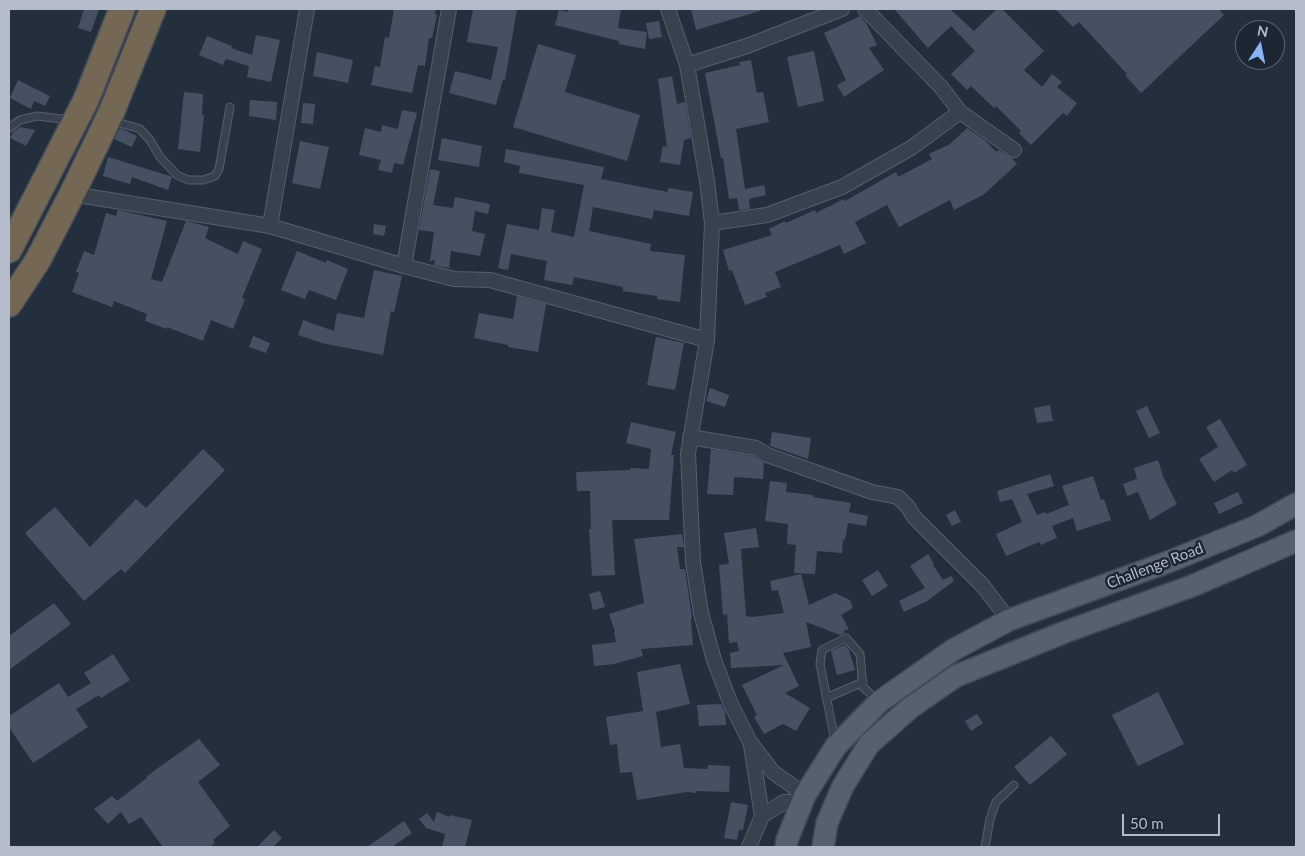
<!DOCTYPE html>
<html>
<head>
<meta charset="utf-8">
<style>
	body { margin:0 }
	#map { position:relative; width:1305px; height:856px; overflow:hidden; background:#242f3e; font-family:Lato,sans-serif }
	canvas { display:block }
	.frame { position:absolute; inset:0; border:10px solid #b4bcc9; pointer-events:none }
	.north { position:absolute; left:1235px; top:20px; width:50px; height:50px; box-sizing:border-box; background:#1d2633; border:1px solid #59626f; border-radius:50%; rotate:11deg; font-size:14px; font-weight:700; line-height:20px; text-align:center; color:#b4bcc9 }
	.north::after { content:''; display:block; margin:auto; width:18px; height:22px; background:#8ab4f8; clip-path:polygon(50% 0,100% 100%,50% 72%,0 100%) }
	.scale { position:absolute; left:1122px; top:814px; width:98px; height:22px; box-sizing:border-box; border:2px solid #b4bcc9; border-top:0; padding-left:6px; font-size:15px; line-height:18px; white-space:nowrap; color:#b4bcc9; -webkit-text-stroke:4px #1d2633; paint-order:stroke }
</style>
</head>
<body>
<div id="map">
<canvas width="1305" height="856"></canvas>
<div class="frame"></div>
<div class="north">N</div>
<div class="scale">50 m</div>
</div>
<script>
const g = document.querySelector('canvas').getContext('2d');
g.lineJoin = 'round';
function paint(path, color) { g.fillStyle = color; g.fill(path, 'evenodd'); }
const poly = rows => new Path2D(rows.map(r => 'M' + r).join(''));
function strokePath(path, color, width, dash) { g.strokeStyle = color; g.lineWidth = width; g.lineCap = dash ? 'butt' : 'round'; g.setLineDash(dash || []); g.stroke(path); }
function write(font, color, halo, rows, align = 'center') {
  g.font = font + ' Lato,sans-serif'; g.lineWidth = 5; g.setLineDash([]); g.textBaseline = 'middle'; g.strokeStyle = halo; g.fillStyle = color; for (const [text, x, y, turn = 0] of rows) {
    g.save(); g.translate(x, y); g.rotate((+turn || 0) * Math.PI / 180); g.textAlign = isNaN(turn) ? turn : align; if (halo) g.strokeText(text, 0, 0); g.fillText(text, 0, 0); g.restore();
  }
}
const building = poly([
	[84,9,99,9,91,32,78,28],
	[394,9,436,9,435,14,437,15,432,38,429,38,425,66,418,65,412,93,371,85,375,66,380,67,385,37,389,38],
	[473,9,517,9,505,80,503,79,496,105,449,93,455,71,491,80,498,47,467,42],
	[568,9,621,9,618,28,647,32,645,49,619,44,619,41,555,25,559,10,568,12],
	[691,9,760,9,760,11,696,30],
	[894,9,950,9,974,31,997,9,1002,9,1044,51,1024,70,1042,87,1052,74,1062,82,1057,87,1077,103,1067,116,1063,113,1031,145,1019,133,1021,131,996,106,994,108,971,86,967,90,951,74,975,51,951,26,928,48],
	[1055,9,1219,9,1224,15,1141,93,1125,75,1127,74,1079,22,1073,27],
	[860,16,866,23,877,45,869,48,884,70,844,97,837,85,846,80,824,33],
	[659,21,662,37,649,39,646,23],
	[256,35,280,40,271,82,247,77,249,66,226,59,223,65,199,55,207,36,232,46,231,48,252,55],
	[538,44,576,55,565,92,640,115,627,161,513,127],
	[814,51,824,101,798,107,787,57],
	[317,52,353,60,348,83,313,76],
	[751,60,757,93,763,92,769,122,736,129,745,189,764,185,766,195,749,199,750,209,739,210,737,198,729,199,723,158,721,158,705,73,740,65,739,62],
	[672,76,677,104,685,102,691,138,684,140,680,165,660,162,663,146,667,147,658,79],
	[18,80,50,96,45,106,34,101,31,109,10,98],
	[184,92,203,94,202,115,204,115,200,152,178,149],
	[250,100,277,102,276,120,249,116],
	[303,103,315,104,313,124,301,123],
	[402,110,417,113,403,165,394,163,392,173,378,170,381,160,359,155,365,128,381,132,382,125,398,129],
	[20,127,35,130,26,146,10,138,14,131],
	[120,128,137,136,132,147,114,139],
	[967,128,986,141,996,152,998,150,1012,158,1017,164,983,195,954,210,950,200,899,227,887,205,855,222,866,243,844,254,840,245,775,272,781,287,765,293,767,297,745,305,732,270,729,271,723,250,772,235,769,229,785,221,786,223,815,210,816,213,844,199,845,201,896,172,898,177,932,159,929,154,950,144],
	[442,138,482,146,479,167,438,160],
	[300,141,329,147,320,189,292,183],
	[506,149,604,167,601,179,668,192,668,188,693,192,689,216,654,210,652,219,593,207,589,231,651,244,650,251,685,255,680,302,657,299,657,296,623,291,623,287,574,277,572,285,544,280,547,261,511,254,508,270,498,268,507,224,539,230,542,208,555,210,551,232,574,237,584,185,519,173,520,166,504,162],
	[108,157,170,176,172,177,168,190,132,177,130,184,103,176],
	[430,169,440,171,433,205,453,208,455,197,490,204,488,214,475,211,472,231,485,234,480,256,451,251,449,268,434,265,435,260,430,261,434,232,419,230],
	[118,210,167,221,151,279,162,282,186,221,209,227,205,238,238,254,243,241,262,249,242,298,245,299,233,329,211,320,203,341,167,327,167,329,145,321,147,314,114,301,112,307,72,292,79,273,76,272,84,251,94,255,106,213,116,216],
	[374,224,386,226,384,236,373,234],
	[297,251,326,263,327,260,348,269,336,300,309,290,305,299,281,290],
	[374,270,402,276,394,312,391,311,383,355,322,343,298,335,303,320,334,331,337,313,364,318],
	[517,296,546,304,538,352,508,347,508,345,474,338,479,313,513,319],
	[253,336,270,343,266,353,249,347],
	[656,337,684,343,675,390,647,385],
	[710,388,729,395,725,407,706,401],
	[1050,405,1053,421,1037,423,1034,408],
	[1147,406,1160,433,1149,438,1136,411],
	[1220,419,1247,465,1234,473,1232,470,1214,482,1199,459,1218,447,1206,427],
	[631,422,676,432,671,455,674,455,669,520,612,520,615,575,592,576,589,529,591,529,590,491,577,491,576,472,630,470,631,468,649,469,651,449,626,443],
	[772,432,811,438,808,459,770,446],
	[203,449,225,470,125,573,121,569,84,601,25,533,55,507,90,547,136,499,146,508],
	[711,449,753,456,764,463,763,479,734,477,733,495,707,494],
	[1158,460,1163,476,1177,504,1150,520,1138,492,1127,496,1123,484,1137,479,1134,468],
	[1050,474,1054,486,1027,494,1037,515,1045,512,1046,514,1069,505,1062,486,1093,476,1101,500,1104,499,1111,520,1077,531,1073,518,1052,526,1057,538,1041,545,1039,542,1006,556,996,534,1022,522,1012,499,1000,502,997,491],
	[770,481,787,483,786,492,813,495,813,497,851,503,849,512,868,516,866,526,848,523,845,540,843,539,842,553,817,551,815,574,794,573,796,545,787,544,788,524,765,521],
	[1238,492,1243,503,1219,514,1214,503],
	[955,510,961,522,952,526,946,515],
	[756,528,759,547,741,549,746,616,752,617,784,613,778,590,772,591,770,581,801,574,809,605,835,593,850,600,853,608,841,615,849,629,844,631,845,633,840,635,806,622,811,647,783,653,799,686,785,693,810,708,796,731,783,724,764,734,754,717,757,715,742,685,784,665,731,668,730,653,739,651,737,642,729,643,727,614,723,615,719,565,729,564,724,533],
	[682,534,684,547,677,547,680,569,685,569,692,618,691,619,693,645,641,649,643,656,614,664,594,666,592,645,616,642,614,632,615,632,609,614,644,603,634,539],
	[928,554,934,564,933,565,943,580,951,576,954,581,927,601,904,612,899,601,925,588,910,566],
	[878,570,888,586,872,596,862,580],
	[600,591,605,607,593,610,589,594],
	[54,603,71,624,9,670,9,636],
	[845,645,849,650,855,670,837,675,831,651],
	[113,654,130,680,101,698,99,695,76,709,88,727,33,763,9,727,9,716,59,683,68,697,91,683,84,673],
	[680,664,690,704,656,712,661,747,680,744,684,768,708,769,708,765,730,766,729,792,696,791,696,793,687,792,637,800,632,772,620,773,617,744,610,745,606,717,643,711,637,672],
	[1158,692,1184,744,1138,766,1112,715],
	[721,704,725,712,726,725,699,726,697,705],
	[977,714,983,723,971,731,965,721],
	[1051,736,1067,754,1030,785,1014,767],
	[199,739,220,765,198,782,230,826,213,840,215,843,209,847,163,847,141,817,129,824,121,812,108,824,94,809,112,796,117,801,147,778,146,777,158,768],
	[731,802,748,805,743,830,739,830,737,840,724,838],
	[437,812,449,817,450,815,472,820,465,847,442,847,445,834,426,828,419,819,427,813,434,822],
	[404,821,412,833,392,847,367,847],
	[274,830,282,838,273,847,257,847]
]);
const lane = poly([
	[113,121,140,129,150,140,160,157,177,175,188,180,203,180,215,176,219,169,230,107],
	[9,128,20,120,37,116,70,120],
	[826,698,863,682],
	[835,741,820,664,822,650,846,638,860,654,863,687,877,700],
	[985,847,990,819,996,802,1014,785]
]);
const street = poly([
	[668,9,687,65,707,181,712,223,707,340,688,453,693,562,701,613,714,660,730,702,750,742,773,772,805,795],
	[865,9,941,87,960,112,1014,150],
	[687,65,747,46,842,9],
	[72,194,270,226,404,266,454,279,490,280,707,340],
	[712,223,767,215,842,187,911,148,960,112],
	[270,226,307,9],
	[404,266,449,9],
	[690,437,756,448,767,455,872,492,898,497,908,507,914,517,983,586,1009,620],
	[762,816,784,802,802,801],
	[749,847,762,816,751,745]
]);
const primary = poly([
	[786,847,787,840,805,795,836,746,879,702,953,650,1009,620,1168,562,1257,526,1296,504],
	[823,847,827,823,843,786,869,744,910,708,956,676,1065,632,1192,586,1296,541]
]);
const highway = poly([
	[9,250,86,100,122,9],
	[9,304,38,260,72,194,112,111,153,9]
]);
const streetNames = [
	["Challenge Road",1155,566,-21]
];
paint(building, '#455162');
strokePath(lane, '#565f6c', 9);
strokePath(street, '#565f6c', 16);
strokePath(primary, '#414a57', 24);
strokePath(highway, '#434c59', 28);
strokePath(lane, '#38414e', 7);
strokePath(street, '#38414e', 14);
strokePath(primary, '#56606e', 21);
strokePath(highway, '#746855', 25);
write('15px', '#b4bcc9', '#1d2633', streetNames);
</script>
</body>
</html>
